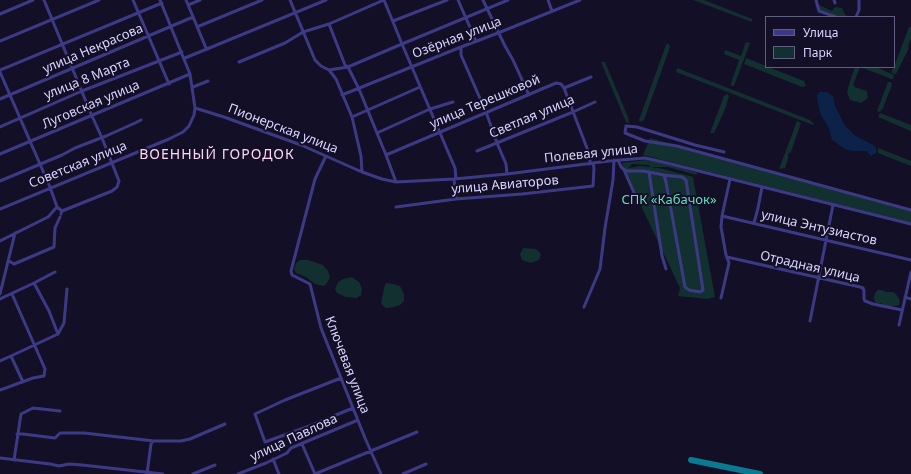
<!DOCTYPE html>
<html>
<head>
<meta charset="utf-8">
<style>
	body { margin:0 }
	#map { position:relative; width:911px; height:474px; overflow:hidden; background:#130f26; font-family:"Noto Sans",sans-serif }
	canvas { display:block }
	.legend { position:absolute; left:765px; top:16px; width:130px; height:52px; box-sizing:border-box; background:#130f26; border:1px solid #625e7d; margin:0; padding:5px 7px; list-style:none; font-size:12px; color:#d9d4ff }
	.legend li { display:flex; align-items:center; gap:8px; height:20px }
	.legend b { width:20px; border:1px solid #625e7d }
</style>
</head>
<body>
<div id="map">
<canvas width="911" height="474"></canvas>
<ul class="legend">
<li><b style="height:5px;background:#3d3a85"></b>Улица</li>
<li><b style="height:11px;background:#12302f"></b>Парк</li>
</ul>
</div>
<script>
const g = document.querySelector('canvas').getContext('2d');
g.lineJoin = 'round';
function paint(path, color) { g.fillStyle = color; g.fill(path, 'evenodd'); }
const poly = rows => new Path2D(rows.map(r => 'M' + r).join(''));
function strokePath(path, color, width, dash) { g.strokeStyle = color; g.lineWidth = width; g.lineCap = dash ? 'butt' : 'round'; g.setLineDash(dash || []); g.stroke(path); }
function write(font, color, halo, rows, align = 'center') {
  g.font = font + ' "Noto Sans",sans-serif'; g.lineWidth = 4; g.setLineDash([]); g.textBaseline = 'middle'; g.strokeStyle = halo; g.fillStyle = color; for (const [text, x, y, turn = 0] of rows) {
    g.save(); g.translate(x, y); g.rotate((+turn || 0) * Math.PI / 180); g.textAlign = isNaN(turn) ? turn : align; if (halo) g.strokeText(text, 0, 0); g.fillText(text, 0, 0); g.restore();
  }
}
const green = poly([
	[693,0,704,0,752,19,752,22],
	[817,4,832,11,835,7,842,8,845,15,851,17,837,17,818,9,815,5],
	[909,27,911,27,911,39,909,42,908,50,896,74,894,74,891,72,894,67],
	[746,42,750,43,734,86,731,86,731,83,739,60,724,54,725,50,741,56],
	[668,43,670,47,644,120,640,122,639,120,666,45],
	[746,58,766,66,766,67,768,67,804,81,806,86,802,87,744,64],
	[601,62,605,62,628,117,629,123,626,122],
	[855,67,876,67,894,75,893,79,890,79,887,77,860,67,853,85,855,87,867,91,868,98,861,103,850,100,847,92,850,81],
	[677,68,810,120,814,124,813,125,676,72],
	[888,82,891,82,892,85,883,108,880,112,877,111],
	[727,94,729,96,724,112,714,133,710,133,724,96],
	[880,113,911,125,911,131,878,117],
	[797,121,801,123,791,152,788,154,788,159,785,168,779,169],
	[650,138,911,210,911,223,643,155],
	[878,148,911,161,911,166,878,153],
	[646,160,664,163,698,173,696,175,668,167,651,167,648,165,632,164,628,168,640,166,651,167,663,169,693,177,715,297,707,299,678,296,680,288,623,168,622,163],
	[523,248,536,249,541,254,539,260,531,263,522,260,520,254],
	[300,260,308,260,323,265,328,271,330,277,327,283,324,286,315,284,306,277,296,273,294,269,296,263],
	[352,277,359,282,362,288,361,295,357,298,346,297,337,293,335,289,338,282,343,279],
	[386,283,393,284,400,286,404,294,404,301,400,305,394,307,386,308,381,304,384,288],
	[878,290,882,290,886,292,893,292,896,294,900,301,899,305,895,306,883,306,881,303,878,304,875,302,874,298,875,293]
]);
const water = poly([
	[820,92,827,92,833,96,835,106,844,124,854,135,875,146,877,152,871,156,867,151,853,151,845,149,832,140,829,128,821,115,818,104,817,95]
]);
const taxiway = poly([
	[691,460,760,474]
]);
const minor = poly([
	[44,0,92,116,102,138,119,181,117,187,112,191,62,211],
	[133,0,169,84],
	[186,0,206,48],
	[290,0,315,60,321,66,329,70,336,79,352,117,361,156,362,172],
	[384,0,402,44,455,168,456,179],
	[458,0,476,41],
	[483,0,505,46,513,60,529,95],
	[548,0,552,11],
	[816,0,819,11,836,17],
	[834,0,835,3],
	[188,5,200,0],
	[0,14,33,0],
	[856,17,859,10,859,0],
	[393,21,447,0],
	[329,24,345,65,348,67,359,89,386,155,396,182],
	[197,27,262,0],
	[0,41,99,0],
	[461,47,461,55,486,112,497,143,506,164,507,174],
	[185,58,326,0],
	[239,62,285,43,303,32,329,24,384,0],
	[0,70,162,3],
	[329,70,348,67,402,44,508,0],
	[0,72,50,187,57,207,62,211,61,214],
	[193,87,208,81],
	[564,88,590,156,590,163,589,164],
	[342,95,461,47,498,33,580,0],
	[0,99,193,17],
	[195,108,224,117,301,145,362,172,382,179,396,182,454,179,507,174,609,161,645,158,663,162,911,224],
	[352,117,420,87],
	[0,127,82,91,182,52],
	[377,133,430,109,453,102],
	[477,151,573,112,595,102],
	[724,152,695,145,637,127,626,126,625,133,645,141,677,146,911,210],
	[0,154,190,74],
	[386,155,556,83,561,84,564,88,591,77],
	[326,156,315,179,291,271,292,275,310,284,321,328,365,438,381,474],
	[618,160,621,167,626,171,643,171,664,175,682,177,686,180,703,290,700,292,689,290,685,287,666,182,664,175],
	[624,170,639,204],
	[649,172,662,256,666,269],
	[454,179,456,199],
	[0,181,62,155,75,148,106,136,135,123,141,120],
	[396,207,456,199,522,194,593,186,594,168,593,163],
	[0,209,169,139,183,132,189,126,194,115,195,108,190,74,160,0],
	[722,216,911,260],
	[754,223,758,208,762,187],
	[0,241,48,217,57,207],
	[727,257,860,287,863,288,864,291,864,299,865,301,873,304,902,310],
	[9,261,14,264,54,247,55,228,60,217],
	[34,283,49,311,58,334],
	[0,294,15,233],
	[905,297,911,299],
	[721,298,729,263,726,255,721,227,722,216,730,179],
	[0,299,34,283,55,272],
	[584,307,600,269,605,228,613,180,614,160],
	[810,321,833,205],
	[899,325,911,272],
	[58,334,64,323,67,289],
	[11,356,23,382],
	[0,361,11,356,58,334],
	[341,378,285,400,255,414,265,442,312,425,353,408],
	[0,390,33,378,44,376,45,369,12,294],
	[17,434,23,434,55,438,60,433,84,433,154,441,181,441,190,439,225,424],
	[302,444,315,474,417,432],
	[0,458,50,464,59,466,69,464,82,465,163,474],
	[273,459,279,474],
	[14,460,21,414,33,408,60,411],
	[147,474,151,444,153,441],
	[193,474,215,465],
	[238,474,266,463,287,453,291,448,358,420],
	[403,474,426,464]
]);
const streetNames = [
	["Озёрная улица",457,38,-21],
	["улица Некрасова",93,49,-23],
	["улица 8 Марта",87,79,-22],
	["улица Терешковой",485,102,-23],
	["Луговская улица",91,105,-23],
	["Светлая улица",532,117,-23],
	["Пионерская улица",283,129,21],
	["Полевая улица",591,154,-6],
	["Советская улица",78,165,-22],
	["улица Авиаторов",505,185,-5],
	["улица Энтузиастов",819,228,13],
	["Отрадная улица",810,267,13],
	["Ключевая улица",347,365,69],
	["улица Павлова",294,438,-25]
];
const parkNames = [
	["СПК «Кабачок»",669,200]
];
const neighbourhoodNames = [
	["ВОЕННЫЙ ГОРОДОК",217,155]
];
paint(green, '#12302f');
paint(water, '#0c2248');
strokePath(taxiway, '#0a7a92', 6);
strokePath(minor, '#3d3a85', 3);
write('13px', '#d9d4ff', '#130f26', streetNames);
write('13px', '#5fe0c0', '#130f26', parkNames);
g.letterSpacing = '1px';
write('14px', '#ffd6f0', '#130f26', neighbourhoodNames);
g.letterSpacing = '0px';
</script>
</body>
</html>
